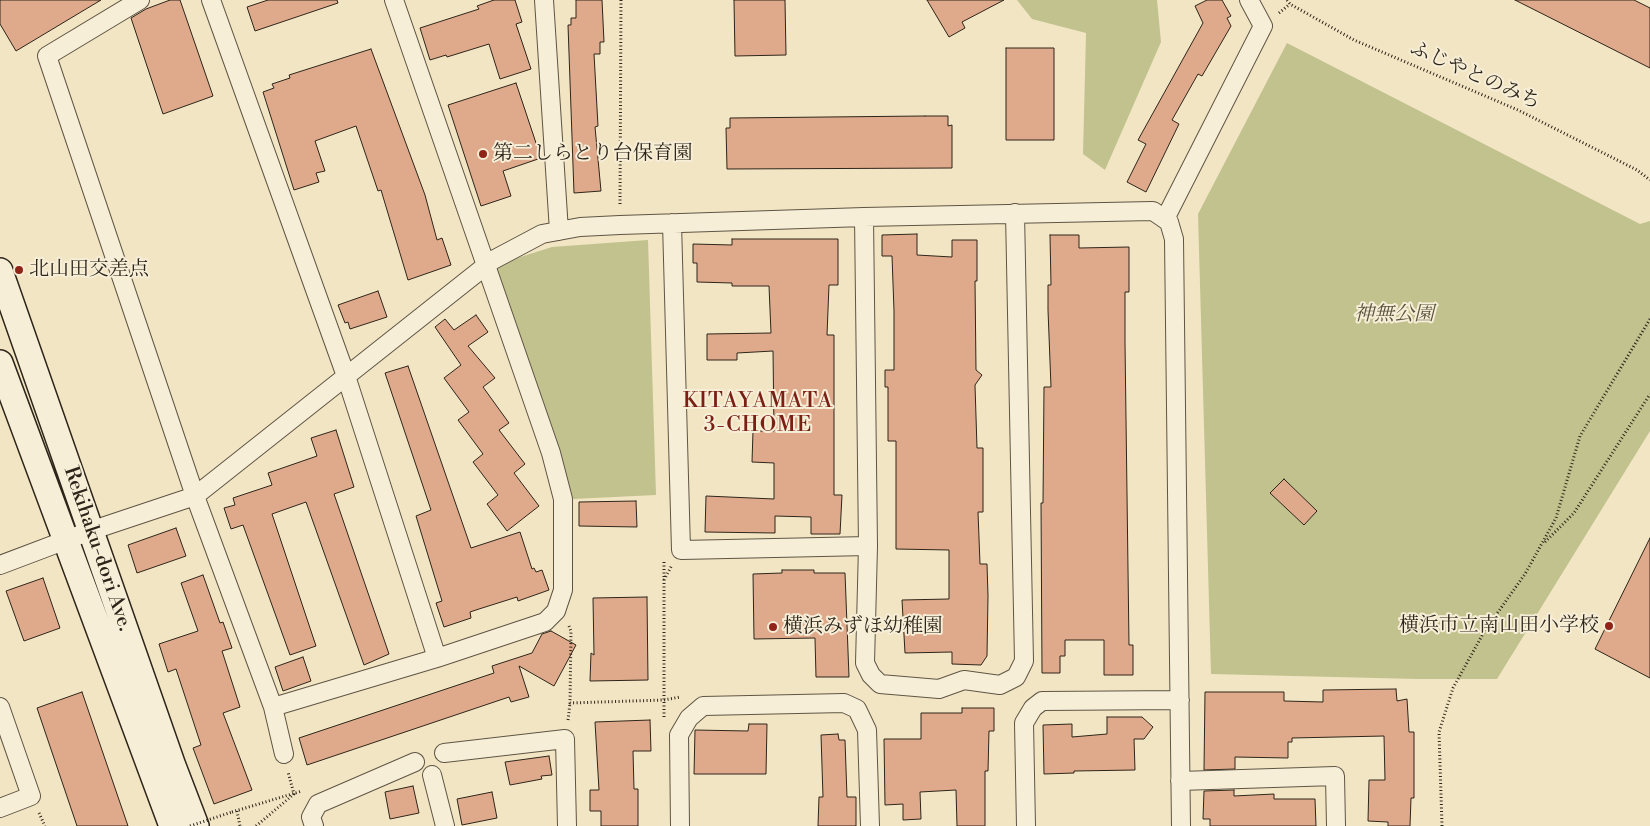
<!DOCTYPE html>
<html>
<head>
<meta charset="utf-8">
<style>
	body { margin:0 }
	canvas { display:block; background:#f2e5c3 }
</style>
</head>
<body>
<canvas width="1650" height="826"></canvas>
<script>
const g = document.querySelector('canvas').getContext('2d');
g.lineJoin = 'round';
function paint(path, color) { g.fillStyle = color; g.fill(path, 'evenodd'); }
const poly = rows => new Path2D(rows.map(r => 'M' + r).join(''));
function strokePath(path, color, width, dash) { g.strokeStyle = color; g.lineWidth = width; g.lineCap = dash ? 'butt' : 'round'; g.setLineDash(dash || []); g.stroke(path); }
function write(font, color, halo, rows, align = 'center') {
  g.font = font + ' "Libre Bodoni","Noto Serif JP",serif'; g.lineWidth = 4; g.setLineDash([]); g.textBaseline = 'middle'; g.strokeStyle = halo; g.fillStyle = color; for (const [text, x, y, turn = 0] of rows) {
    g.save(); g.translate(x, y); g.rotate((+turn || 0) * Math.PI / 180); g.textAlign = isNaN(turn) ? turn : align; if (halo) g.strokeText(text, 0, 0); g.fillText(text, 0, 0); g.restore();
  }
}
const green = poly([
	[1017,0,1157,0,1161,42,1105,170,1083,154,1086,33,1032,19],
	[1287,43,1640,224,1650,221,1650,431,1497,679,1417,679,1211,674,1198,214],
	[648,240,656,495,573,499,496,269,514,259,552,247]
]);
const building = poly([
	[0,0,101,0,16,51,0,24,0,0],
	[170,0,180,0,213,96,163,114,131,18,146,9,170,0],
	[268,0,337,0,338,3,255,31,247,7,268,0],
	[494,0,515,0,522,22,516,24,531,69,500,79,489,44,447,57,446,55,430,60,420,28,479,9,477,6,494,0],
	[576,0,602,0,604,42,600,42,600,54,594,54,598,126,595,127,601,191,574,193,568,25,571,25,571,18,576,18,576,0],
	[734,0,785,0,786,55,735,56,734,0],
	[927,0,1004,0,962,22,965,28,949,37,927,0],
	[1207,0,1222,0,1231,16,1227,18,1231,26,1202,76,1198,74,1172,120,1179,124,1146,192,1127,182,1146,144,1138,140,1203,23,1195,6,1207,0],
	[1515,0,1634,0,1650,8,1650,68,1515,0],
	[1006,48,1054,48,1054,140,1006,140,1006,48],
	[371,49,425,195,437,240,442,238,451,265,408,280,381,190,378,191,356,126,315,141,325,171,316,173,319,182,294,190,263,92,274,88,272,84,290,78,289,75,371,49],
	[516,83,541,158,503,171,511,196,481,206,448,105,516,83],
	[925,116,948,116,948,126,952,125,952,168,727,169,726,128,730,128,730,118,925,116],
	[917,234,917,255,952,257,952,240,977,240,977,281,975,281,976,370,982,375,975,385,977,448,983,448,983,512,978,512,980,564,987,564,988,596,987,656,981,665,952,664,952,652,905,653,902,600,949,599,949,550,896,549,896,441,888,441,888,387,885,387,885,370,894,370,894,311,892,256,882,256,882,235,917,234],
	[1050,235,1079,235,1079,248,1129,247,1129,292,1125,292,1125,343,1129,645,1133,645,1133,675,1104,675,1104,640,1065,640,1065,656,1060,656,1060,673,1042,673,1041,503,1043,503,1044,387,1051,387,1048,310,1048,285,1051,285,1050,235],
	[732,239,838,239,838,285,829,285,827,335,834,335,834,495,842,495,840,534,811,534,811,517,775,516,775,533,705,532,706,496,774,499,774,463,752,462,753,431,774,431,773,351,737,353,737,360,707,360,707,334,771,333,769,286,732,286,732,283,697,282,697,263,693,263,693,244,732,245,732,239],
	[378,291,387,317,350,329,348,322,345,323,338,305,378,291],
	[476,315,488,332,468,346,495,378,483,387,509,423,499,430,525,464,514,473,539,506,507,531,487,504,498,495,473,462,483,454,458,420,469,412,444,378,461,365,435,327,445,319,454,330,476,315],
	[408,366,471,548,520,532,532,569,534,568,536,572,542,570,549,590,518,601,517,597,479,609,470,612,471,618,444,627,436,603,442,601,416,516,431,510,385,373,408,366],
	[336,430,354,487,334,494,389,654,364,665,306,502,272,514,316,646,290,655,243,525,231,529,224,508,235,505,233,498,272,485,268,473,317,456,311,438,336,430],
	[1284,479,1317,511,1304,525,1270,493,1284,479],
	[636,501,637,527,579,526,579,502,636,501],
	[176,528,186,556,137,573,128,545,176,528],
	[1650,538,1650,678,1595,649,1650,538],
	[782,570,814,570,814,573,845,573,849,677,816,677,815,638,754,639,753,574,782,573,782,570],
	[203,575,220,623,223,622,232,648,222,651,240,707,223,713,252,790,214,804,193,748,201,745,176,669,168,672,159,644,198,631,181,583,203,575],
	[43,578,60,628,24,641,6,591,43,578],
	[647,597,648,680,590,681,591,653,594,655,593,598,647,597],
	[551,631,576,645,554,686,519,666,529,697,511,702,509,697,307,765,299,738,494,673,492,666,532,653,542,634,551,631],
	[303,657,311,681,283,691,275,667,303,657],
	[1396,689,1397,701,1407,699,1409,732,1414,732,1414,798,1411,798,1410,826,1388,826,1388,822,1368,821,1369,780,1385,780,1384,736,1292,738,1292,742,1288,742,1288,758,1235,757,1235,769,1204,770,1205,692,1284,692,1284,701,1323,702,1323,690,1396,689],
	[82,692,128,826,77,826,37,708,82,692],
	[962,708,994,708,994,731,989,731,988,771,985,771,985,826,957,826,956,790,920,792,921,819,903,820,903,804,885,805,884,739,921,739,921,713,962,713,962,708],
	[1107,717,1142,717,1153,727,1144,739,1134,739,1135,770,1074,771,1074,773,1044,774,1043,725,1072,724,1072,737,1107,734,1107,717],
	[650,720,651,751,633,751,634,789,638,789,638,826,601,826,601,811,590,811,590,790,599,790,595,722,650,720],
	[749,724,767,724,766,774,694,774,695,730,748,731,749,724],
	[838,734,839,740,845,740,847,797,856,797,856,826,818,826,819,797,823,797,821,735,838,734],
	[549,756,552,775,541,776,542,779,510,785,505,762,549,756],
	[413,786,419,813,390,819,385,792,413,786],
	[1234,790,1234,796,1274,794,1274,799,1315,799,1316,826,1210,826,1210,819,1203,819,1204,791,1234,790],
	[492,792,497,818,462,825,457,799,492,792]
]);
const path = poly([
	[1287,0,1290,4,1354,40,1518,110,1637,170,1650,180],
	[1279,13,1290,4],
	[620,204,621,0],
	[1545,542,1574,513,1650,394],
	[664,562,664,718],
	[664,580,672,565],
	[569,626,571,631,570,703,664,700,680,697],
	[568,720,570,703],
	[237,811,240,826],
	[232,812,302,791],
	[39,813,45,826],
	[256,826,294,794,288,772],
	[1442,826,1439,732,1453,688,1484,632,1525,574,1556,518,1580,436,1650,319]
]);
const street = poly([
	[140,0,47,56,195,496,273,707,437,658,545,622,556,611,563,590,563,499,551,453,394,0],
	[211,0,346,376,437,658],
	[544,0,559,231],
	[864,217,868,546,865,663,871,675,880,684,939,689,964,680,1000,685,1016,677,1024,661,1015,213],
	[1165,219,1263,26,1249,0],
	[672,223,681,550,868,546],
	[0,565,90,531,195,496,493,260,542,234,580,227,620,225,864,217,1153,211,1169,222,1174,239,1181,826],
	[0,707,31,796,0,808],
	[273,707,284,754],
	[444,753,565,739,567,826],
	[432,775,445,826],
	[1180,781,1335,776,1336,826],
	[314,826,311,817,318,804,415,762],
	[680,826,679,735,689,718,703,706,844,703,857,709,867,730,870,826],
	[1026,826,1024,723,1033,708,1042,701,1180,700]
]);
const secondary = poly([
	[0,271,173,766,196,826],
	[0,363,172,826]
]);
const pathBridge = poly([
	[190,826,232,812]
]);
const markers = [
	[483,154,5,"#8f2418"],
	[19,270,5,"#8f2418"],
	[1609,626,5,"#8f2418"],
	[773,627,5,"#8f2418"]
];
const streetNames = [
	["ふじやとのみち",1475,76,24],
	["Rekihaku-dori Ave.",97,549,71]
];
const poiNames = [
	["第二しらとり台保育園",493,154],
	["北山田交差点",29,270],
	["横浜市立南山田小学校",1599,626,"right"],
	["横浜みずほ幼稚園",783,627]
];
const parkNames = [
	["神無公園",1394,315]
];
const neighbourhoodNames = [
	["KITAYAMATA",758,402],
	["3-CHOME",758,426]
];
paint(green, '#c2c28f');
paint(building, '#dfaa8b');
strokePath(building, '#2e251a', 1);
strokePath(street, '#5f5544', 20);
strokePath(secondary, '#2e251a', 28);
strokePath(path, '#2e251a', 3, [1, 2.5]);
strokePath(street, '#f7eed8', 18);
strokePath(secondary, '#f7eed8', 25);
strokePath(pathBridge, '#2e251a', 3, [1, 2.5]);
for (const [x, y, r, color] of markers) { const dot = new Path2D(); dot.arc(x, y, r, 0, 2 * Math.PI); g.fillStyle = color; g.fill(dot); strokePath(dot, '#f7eed8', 2); }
write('20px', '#2e251a', '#f7eed8', streetNames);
write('20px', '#2e251a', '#f7eed8', poiNames, 'left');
write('italic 20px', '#5a543d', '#f7eed8', parkNames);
g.letterSpacing = '1px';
write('21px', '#7a1f14', '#f7eed8', neighbourhoodNames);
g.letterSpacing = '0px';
</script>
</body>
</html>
